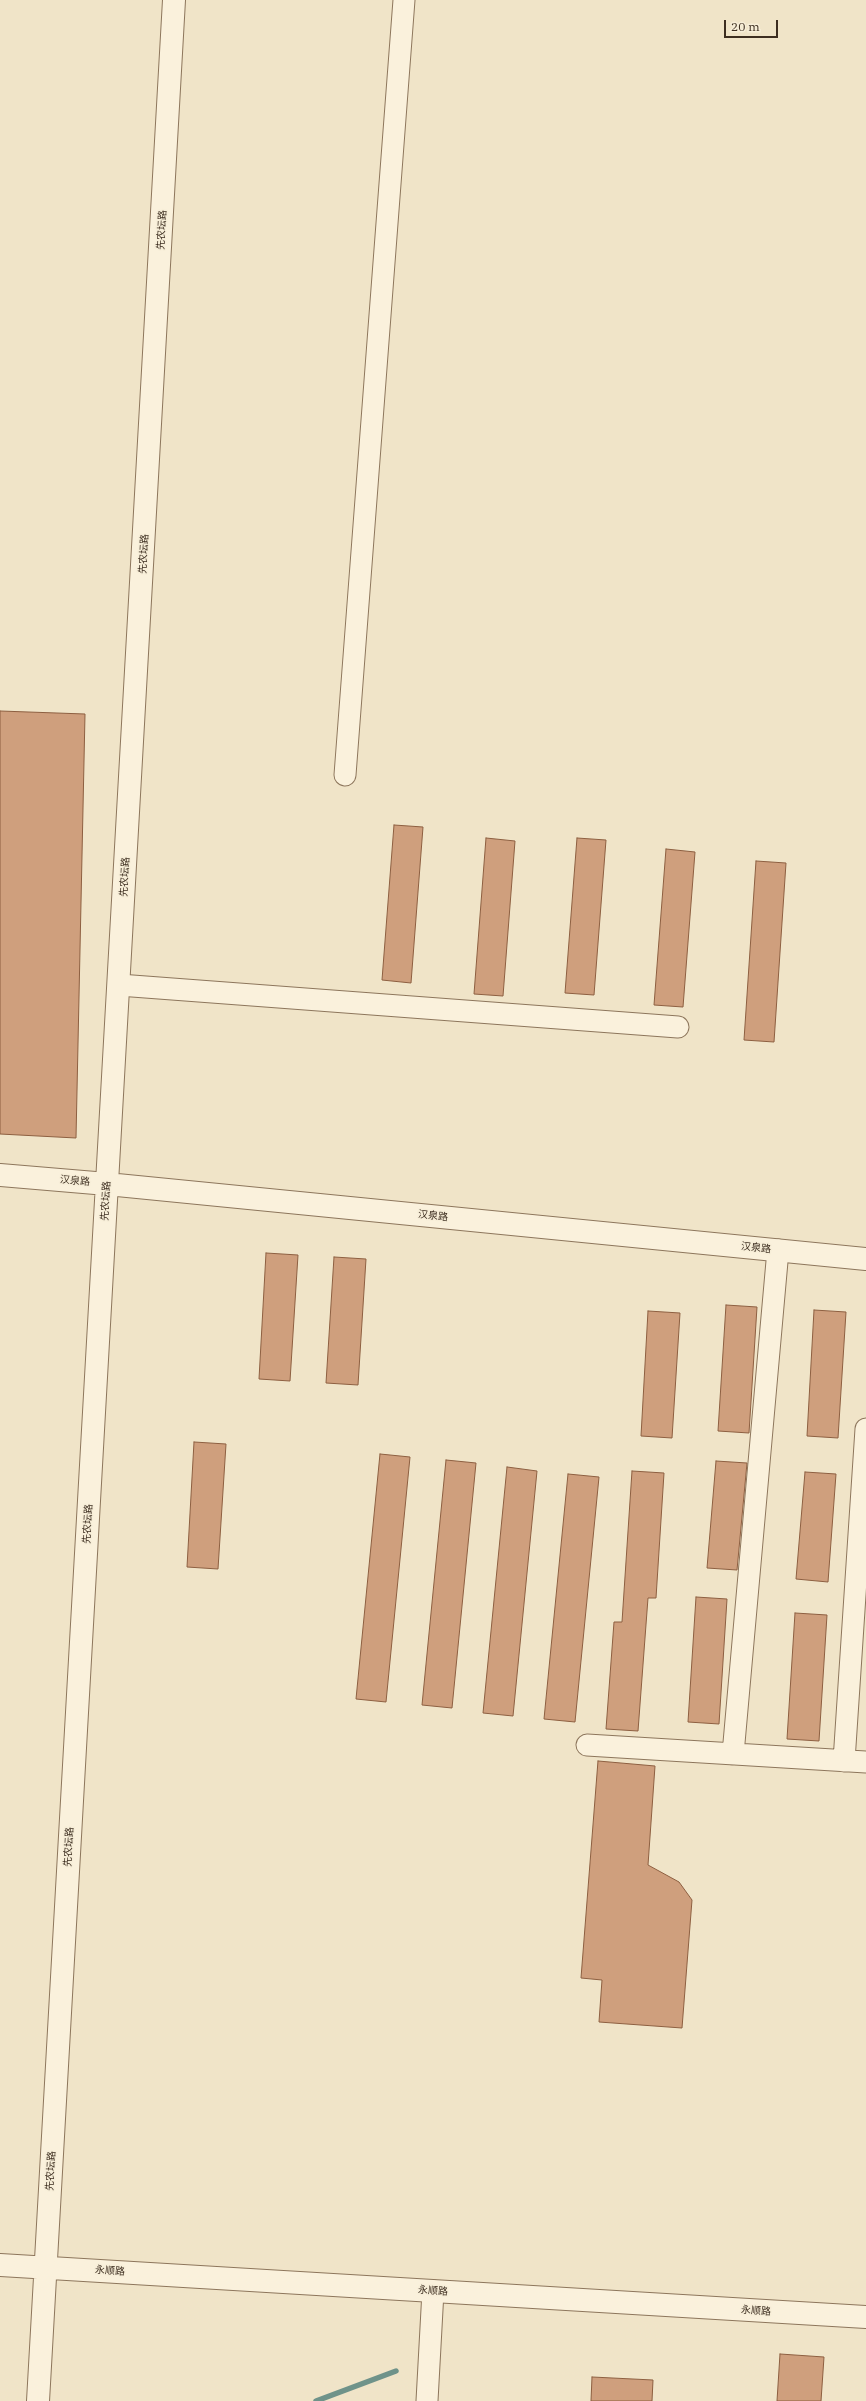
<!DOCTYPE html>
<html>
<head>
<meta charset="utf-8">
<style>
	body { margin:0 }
	#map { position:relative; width:866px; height:2401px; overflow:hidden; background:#f0e4c8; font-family:"IBM Plex Serif",serif }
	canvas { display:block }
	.scale { position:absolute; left:724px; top:20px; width:54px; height:18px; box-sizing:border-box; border:2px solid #3d2e20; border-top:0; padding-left:5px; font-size:12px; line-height:14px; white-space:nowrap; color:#3d2e20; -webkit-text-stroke:3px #f7eed8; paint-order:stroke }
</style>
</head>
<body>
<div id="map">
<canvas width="866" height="2401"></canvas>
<div class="scale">20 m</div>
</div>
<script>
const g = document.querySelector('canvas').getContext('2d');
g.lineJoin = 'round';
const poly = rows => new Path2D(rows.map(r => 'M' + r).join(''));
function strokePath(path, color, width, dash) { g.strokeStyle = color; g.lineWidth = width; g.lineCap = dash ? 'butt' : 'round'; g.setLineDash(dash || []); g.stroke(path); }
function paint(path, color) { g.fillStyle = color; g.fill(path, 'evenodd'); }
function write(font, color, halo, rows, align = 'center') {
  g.font = font + ' "IBM Plex Serif","Noto Sans SC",serif'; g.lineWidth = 3; g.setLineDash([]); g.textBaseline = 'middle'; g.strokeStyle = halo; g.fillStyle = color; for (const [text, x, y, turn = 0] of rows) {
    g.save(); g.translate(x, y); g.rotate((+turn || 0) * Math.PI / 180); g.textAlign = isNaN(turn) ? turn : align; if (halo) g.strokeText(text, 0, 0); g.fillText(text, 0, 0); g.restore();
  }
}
const stream = poly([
	[316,2401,396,2371]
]);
const building = poly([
	[0,711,85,714,76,1138,0,1134,0,711],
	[394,825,423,827,411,983,382,980,394,825],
	[486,838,515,841,503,996,474,994,486,838],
	[577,838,606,840,594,995,565,993,577,838],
	[666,849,695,852,683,1007,654,1005,666,849],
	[756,861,786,863,774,1042,744,1040,756,861],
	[266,1253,298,1255,290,1381,259,1379,266,1253],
	[334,1257,366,1259,358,1385,326,1383,334,1257],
	[726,1305,757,1307,749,1433,718,1431,726,1305],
	[814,1310,846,1312,838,1438,807,1436,814,1310],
	[648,1311,680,1313,672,1438,641,1436,648,1311],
	[194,1442,226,1444,218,1569,187,1567,194,1442],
	[380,1454,410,1457,386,1702,356,1699,380,1454],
	[446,1460,476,1463,452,1708,422,1705,446,1460],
	[716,1461,747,1463,737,1570,707,1568,716,1461],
	[507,1467,537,1471,513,1716,483,1713,507,1467],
	[632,1471,664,1473,656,1598,648,1598,638,1731,606,1729,614,1622,622,1622,632,1471],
	[805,1472,836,1474,828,1582,796,1579,805,1472],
	[568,1474,599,1477,575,1722,544,1719,568,1474],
	[696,1597,727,1599,719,1724,688,1722,696,1597],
	[795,1613,827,1615,819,1741,787,1739,795,1613],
	[598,1761,655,1766,648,1865,679,1882,692,1900,682,2028,599,2022,602,1980,581,1978,598,1761],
	[780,2354,824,2357,821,2401,777,2401,780,2354],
	[592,2377,653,2380,652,2401,591,2401,592,2377]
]);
const minor = poly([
	[345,775,404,0],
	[119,985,678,1027],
	[587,1745,866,1762],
	[733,1754,778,1250],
	[844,1761,866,1429],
	[427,2401,433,2291]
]);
const tertiary = poly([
	[0,1175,107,1184,866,1259],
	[0,2265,866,2317],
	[38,2401,174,0]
]);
const streetNames = [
	["先农坛路",162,230,-87],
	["先农坛路",144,554,-87],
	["先农坛路",125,877,-87],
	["汉泉路",75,1181,5],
	["先农坛路",106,1201,-87],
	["汉泉路",433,1216,6],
	["汉泉路",756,1248,6],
	["先农坛路",88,1524,-87],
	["先农坛路",69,1847,-87],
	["先农坛路",51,2171,-87],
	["永顺路",110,2271,4],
	["永顺路",433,2291,4],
	["永顺路",756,2311,4]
];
strokePath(stream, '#6f938a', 5.5);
paint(building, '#cf9f7d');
strokePath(building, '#8d5f41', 1);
strokePath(minor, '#8d765c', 23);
strokePath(tertiary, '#8d765c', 24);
strokePath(minor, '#faf1dc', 21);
strokePath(tertiary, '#faf1dc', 22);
write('10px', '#3d2e20', '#f7eed8', streetNames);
</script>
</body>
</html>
